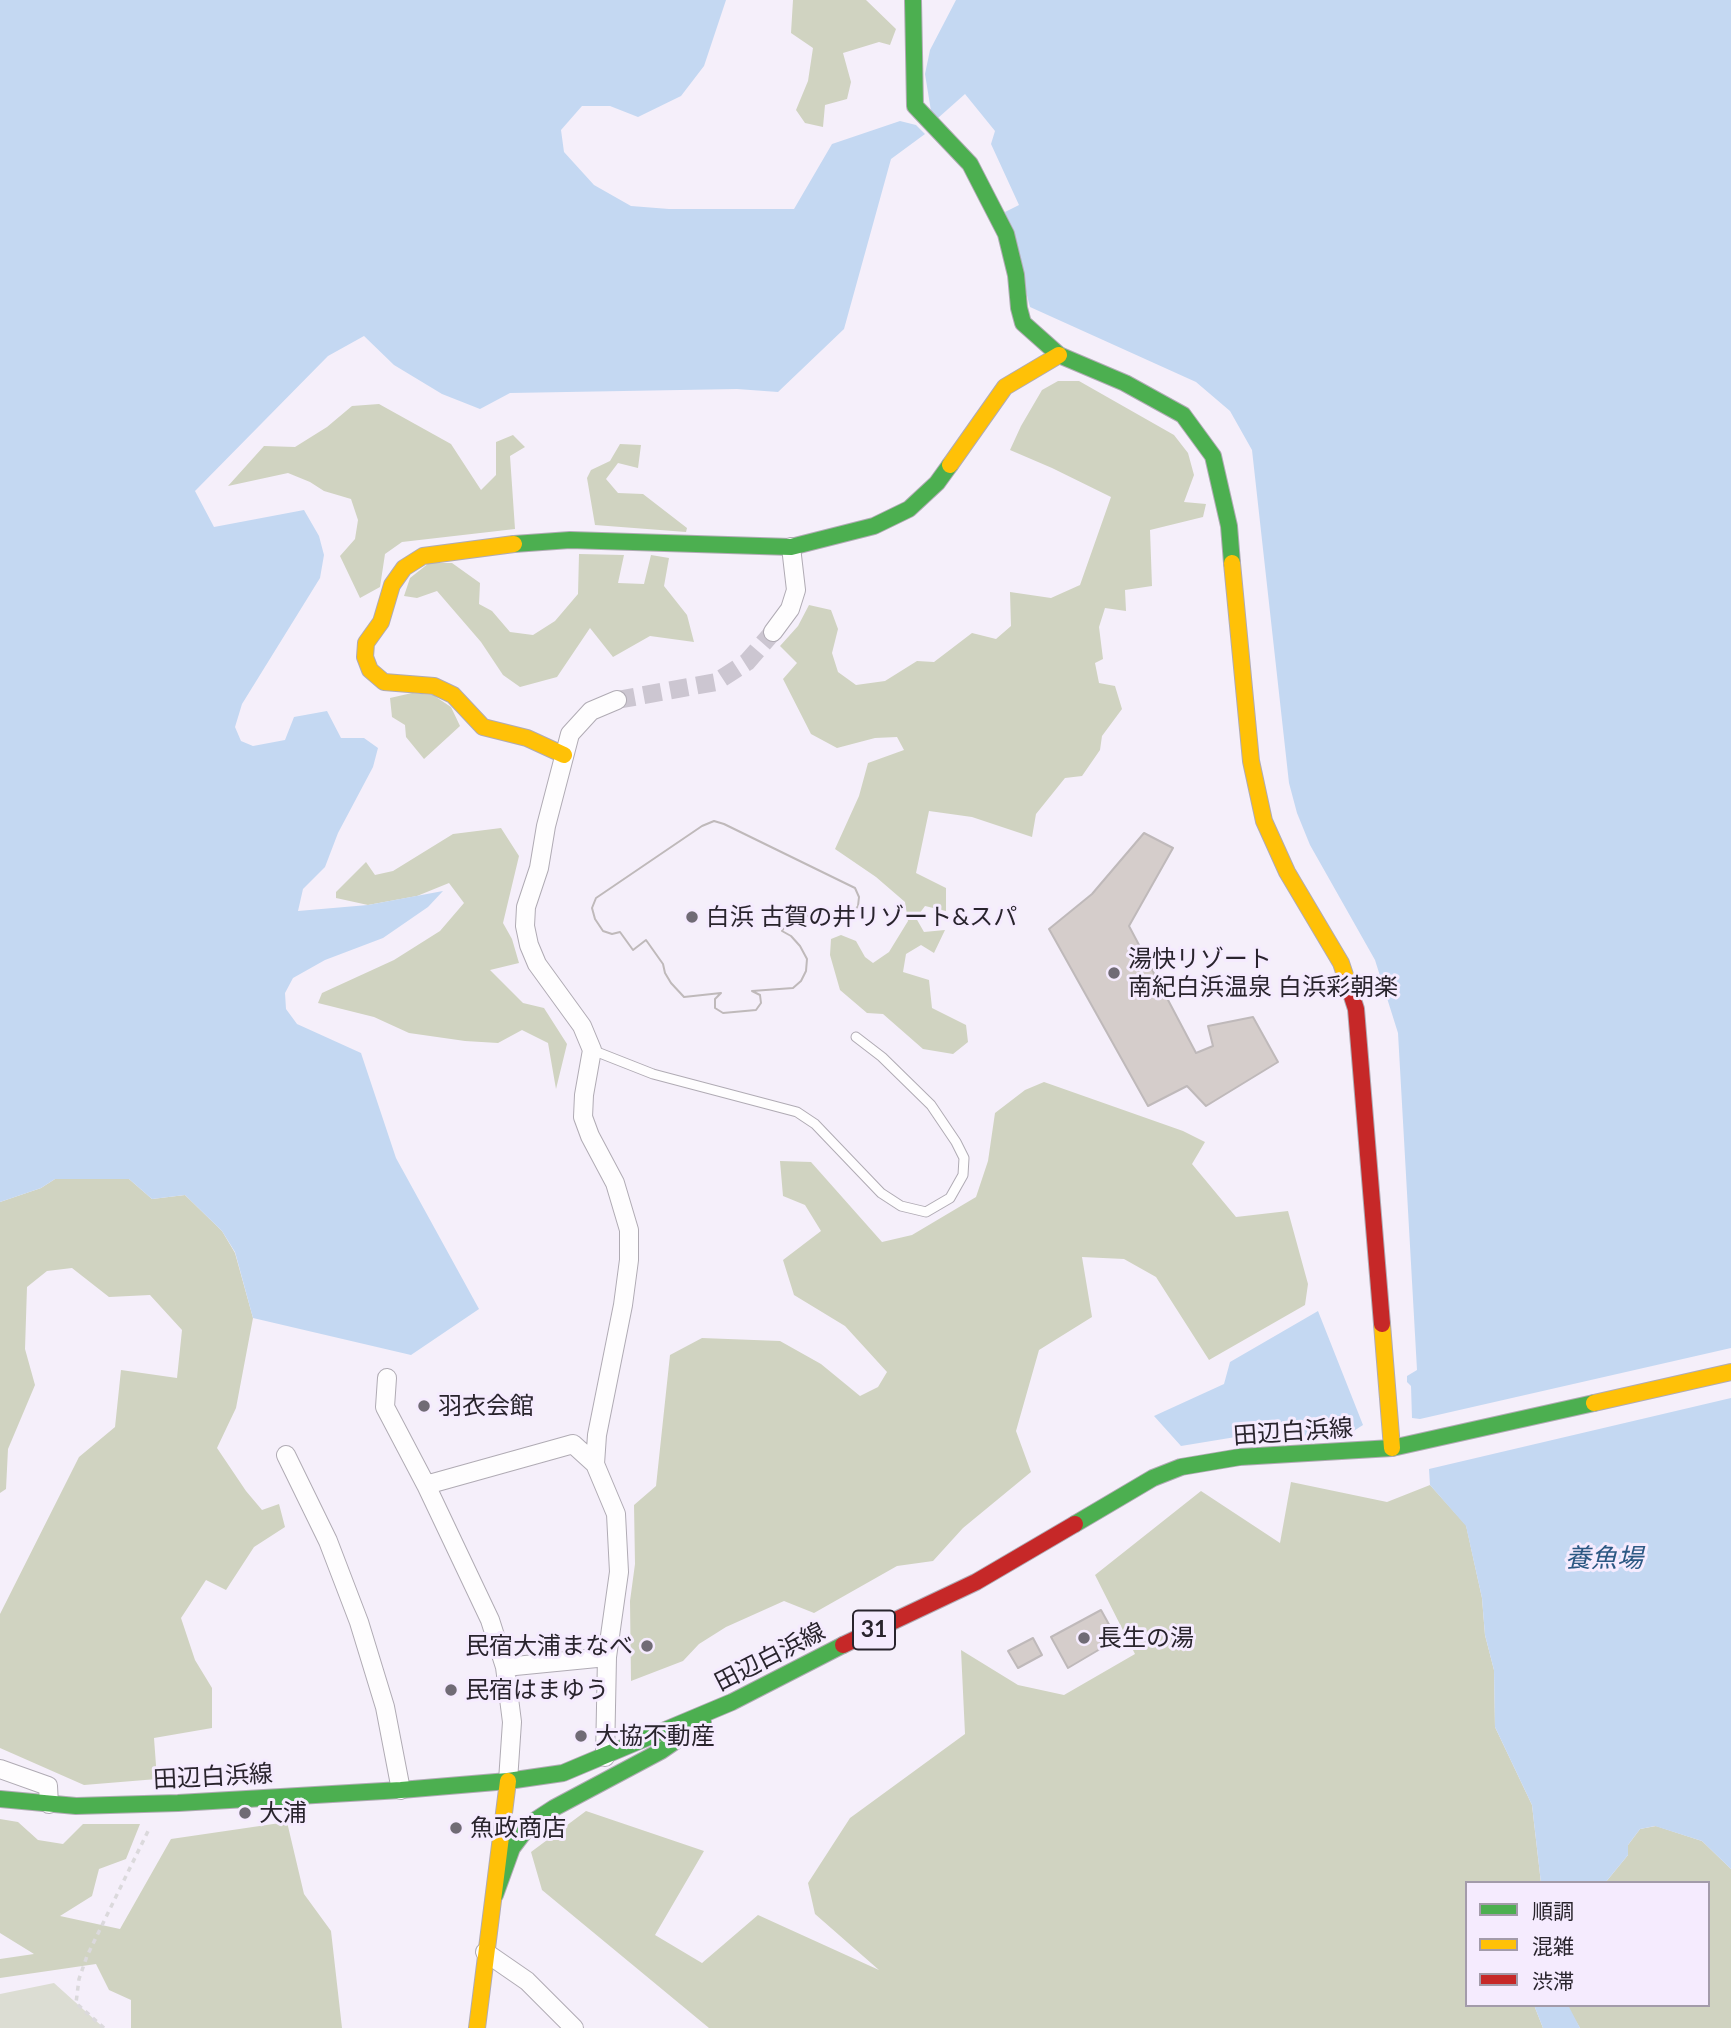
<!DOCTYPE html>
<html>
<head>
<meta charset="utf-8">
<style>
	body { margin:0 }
	#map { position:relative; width:1731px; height:2028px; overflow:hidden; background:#f5effa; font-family:Lato,"Noto Sans JP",sans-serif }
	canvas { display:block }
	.legend { position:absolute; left:1465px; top:1881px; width:245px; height:126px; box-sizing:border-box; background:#f5ebfe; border:2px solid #a39baa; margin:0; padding:9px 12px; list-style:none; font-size:21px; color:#29242d }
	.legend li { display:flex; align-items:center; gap:14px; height:35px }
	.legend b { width:35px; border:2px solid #a39baa }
</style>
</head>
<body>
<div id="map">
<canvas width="1731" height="2028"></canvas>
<ul class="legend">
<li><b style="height:9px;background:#4caf50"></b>順調</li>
<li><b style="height:9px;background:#ffc107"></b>混雑</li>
<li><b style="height:9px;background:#c62828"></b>渋滞</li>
</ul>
</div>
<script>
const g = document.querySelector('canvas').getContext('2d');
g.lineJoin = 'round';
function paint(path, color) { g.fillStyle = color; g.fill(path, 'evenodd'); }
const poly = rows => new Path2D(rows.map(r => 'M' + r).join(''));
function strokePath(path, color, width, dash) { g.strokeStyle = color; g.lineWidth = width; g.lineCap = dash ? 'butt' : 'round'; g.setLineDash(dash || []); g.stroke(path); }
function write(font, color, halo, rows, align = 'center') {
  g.font = font + ' Lato,"Noto Sans JP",sans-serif'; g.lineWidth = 6; g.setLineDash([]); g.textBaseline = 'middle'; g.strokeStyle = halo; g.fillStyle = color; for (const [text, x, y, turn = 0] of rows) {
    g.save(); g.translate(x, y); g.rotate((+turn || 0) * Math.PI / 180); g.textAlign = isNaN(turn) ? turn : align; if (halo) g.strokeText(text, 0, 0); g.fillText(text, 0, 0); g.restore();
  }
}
const green = poly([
	[54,1983,104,2028,0,2028,0,1994]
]);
const forest = poly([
	[793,0,866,0,896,29,890,45,879,42,843,53,851,82,847,99,825,105,823,127,805,123,796,110,808,81,813,48,791,33],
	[1058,381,1079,381,1174,435,1188,453,1194,475,1184,502,1206,504,1203,517,1150,530,1152,586,1125,590,1126,611,1105,608,1099,627,1103,659,1095,663,1099,683,1115,686,1122,709,1102,736,1100,750,1082,776,1065,778,1036,814,1032,837,972,817,929,811,916,873,946,888,946,911,925,906,916,918,924,932,945,930,934,953,921,945,906,954,903,972,929,980,932,1008,966,1025,968,1042,953,1054,923,1049,883,1014,867,1013,840,990,830,955,831,939,841,935,856,941,865,957,873,963,889,952,908,921,905,902,876,877,835,849,859,796,868,763,904,750,897,737,875,738,837,748,811,734,783,679,797,663,780,646,798,626,809,605,831,610,838,629,832,653,838,672,856,685,885,681,917,661,934,662,972,633,996,639,1011,626,1010,592,1051,598,1080,585,1111,497,1052,468,1010,450,1021,426,1042,390],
	[379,404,451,444,481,490,496,475,496,442,513,435,525,447,510,456,515,529,402,542,385,554,380,587,360,598,340,556,355,539,358,520,351,499,324,491,310,482,288,473,228,486,264,446,295,447,327,427,352,406],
	[620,444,641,445,638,468,618,463,606,479,618,493,643,494,687,528,686,532,595,525,587,478,591,470,610,461],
	[579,554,624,555,618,583,644,584,651,555,669,558,664,586,687,615,694,642,650,636,613,657,590,628,557,677,520,687,503,675,481,642,437,591,417,598,404,596,410,578,429,563,452,563,480,583,479,604,492,611,510,632,533,635,555,621,578,594],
	[412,693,433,695,451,707,460,726,424,759,406,737,405,725,392,717,390,698],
	[501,828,519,856,503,923,512,939,519,963,490,970,523,1003,544,1008,567,1044,556,1089,548,1043,522,1030,498,1043,465,1041,409,1033,374,1017,318,1003,322,993,394,960,440,931,464,903,449,883,417,896,368,905,336,898,336,892,366,862,375,875,393,871,453,834],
	[1044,1082,1183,1131,1205,1142,1192,1164,1236,1217,1288,1211,1308,1284,1305,1305,1209,1360,1156,1277,1124,1259,1082,1257,1092,1317,1039,1350,1016,1431,1031,1472,963,1528,933,1561,897,1566,814,1613,784,1601,726,1627,699,1644,683,1661,631,1681,630,1601,635,1564,634,1505,656,1486,670,1355,702,1338,780,1341,821,1364,860,1396,878,1387,887,1372,845,1326,794,1295,783,1260,821,1231,805,1205,783,1196,780,1161,811,1162,882,1242,912,1235,976,1197,988,1161,995,1113,1025,1090],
	[55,1179,129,1179,152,1199,185,1195,222,1231,235,1253,253,1318,236,1408,217,1448,246,1491,262,1510,279,1504,285,1527,254,1547,226,1590,206,1580,181,1618,195,1660,212,1688,212,1728,154,1738,157,1779,84,1785,0,1748,0,1614,79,1457,115,1427,121,1370,177,1378,182,1330,150,1295,109,1297,72,1268,47,1271,27,1287,25,1349,35,1385,8,1449,6,1489,0,1493,0,1202,41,1188],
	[1291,1482,1387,1502,1430,1485,1466,1525,1482,1598,1485,1635,1494,1670,1495,1727,1532,1805,1541,1883,1467,1883,1467,2005,1534,2005,1543,2028,709,2028,542,1890,531,1852,586,1811,704,1851,655,1935,702,1963,758,1915,879,1970,815,1914,808,1883,850,1818,965,1734,961,1650,1018,1685,1064,1695,1135,1654,1095,1575,1201,1491,1280,1543],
	[0,1819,18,1822,38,1840,63,1844,83,1824,140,1824,126,1859,99,1869,92,1896,60,1916,120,1929,171,1839,287,1822,304,1894,331,1931,342,2028,131,2028,131,2000,109,1990,96,1964,0,1978,0,1959,34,1954,0,1933],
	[1656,1826,1702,1841,1731,1869,1731,2028,1580,2028,1568,2008,1568,2005,1708,2005,1708,1883,1605,1883,1628,1855,1628,1845,1640,1829]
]);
const water = poly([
	[0,0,726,0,704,66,681,96,638,117,610,106,582,106,561,130,564,152,594,185,631,206,669,209,794,209,832,144,900,121,916,125,925,134,891,159,844,329,778,392,737,389,510,393,480,409,442,394,394,365,364,336,328,356,195,491,214,527,304,510,319,536,324,555,320,578,242,704,235,727,241,741,253,746,285,740,294,717,327,711,341,738,364,738,378,748,373,767,338,833,325,867,303,889,298,911,368,905,443,891,428,907,383,938,325,960,293,978,285,993,286,1009,297,1024,361,1053,396,1158,479,1309,411,1355,253,1318,235,1252,222,1231,185,1195,152,1199,129,1179,55,1179,41,1188,0,1202],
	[956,0,1731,0,1731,1348,1420,1419,1412,1418,1411,1386,1407,1382,1407,1376,1417,1370,1398,1033,1375,960,1310,845,1297,813,1289,783,1252,450,1230,411,1196,382,1030,307,1005,212,1019,205,991,144,995,131,965,94,938,118,931,111,925,74,930,50],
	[1318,1311,1363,1425,1341,1439,1266,1432,1181,1446,1154,1416,1224,1384,1230,1362],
	[1731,1398,1731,1869,1702,1841,1655,1826,1640,1829,1628,1845,1628,1855,1605,1883,1541,1883,1532,1805,1495,1727,1494,1670,1485,1635,1482,1598,1466,1526,1430,1485,1429,1469],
	[1534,2005,1568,2005,1580,2028,1543,2028]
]);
const building = poly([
	[714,821,724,824,855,888,859,897,858,906,852,914,842,918,832,917,826,924,794,910,782,931,791,936,800,946,807,959,806,971,801,981,793,988,752,991,760,995,761,1003,756,1010,723,1013,715,1008,715,999,721,993,684,997,671,983,665,973,663,964,646,940,633,950,620,932,612,934,603,931,595,919,592,908,596,898,702,826,714,821],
	[714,821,724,824,855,888,859,897,858,906,852,914,842,918,832,917,826,924,794,910,782,931,791,936,800,946,807,959,806,971,801,981,793,988,752,991,760,995,761,1003,756,1010,723,1013,715,1008,715,999,721,993,684,997,671,983,665,973,663,964,646,940,633,950,620,932,612,934,603,931,595,919,592,908,596,898,702,826,714,821],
	[1144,833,1173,848,1129,926,1196,1053,1213,1046,1208,1026,1253,1017,1278,1062,1206,1106,1187,1086,1148,1106,1049,929,1092,894,1144,833],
	[1101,1610,1117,1639,1068,1668,1051,1637,1101,1610],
	[1033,1638,1042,1655,1018,1668,1008,1651,1033,1638]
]);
const streetTunnel = poly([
	[617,700,716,682,747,662,773,632]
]);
const path = poly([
	[104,2028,76,2003,79,1979,87,1956,150,1827]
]);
const lane = poly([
	[592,1050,653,1074,797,1112,815,1124,881,1193,901,1206,926,1212,950,1198,963,1175,964,1158,956,1142,931,1105,882,1057,856,1037]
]);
const street = poly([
	[773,632,790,609,796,590,791,547],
	[387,1378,385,1407,426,1485,490,1620,505,1667,512,1722,508,1781],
	[286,1455,328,1541,359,1622,385,1707,401,1790],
	[595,1464,597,1435,623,1305,629,1260,629,1230,615,1183,590,1136,583,1117,584,1095,592,1050,582,1026,537,964,529,945,525,926,526,907,539,868,546,826,570,734,591,711,617,700],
	[426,1485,573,1444,595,1464,616,1514,619,1572,607,1657,605,1757],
	[505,1667,607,1657],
	[0,1769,48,1786,49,1804],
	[485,1952,527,1981,574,2028]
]);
const fast = poly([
	[913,0,915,106,970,164,1006,234,1016,275,1019,308,1023,323,1059,355,1125,383,1183,415,1213,456,1229,526,1232,563],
	[514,544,570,540,791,547,874,526,909,509,937,483,950,465],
	[1075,1524,1153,1478,1181,1467,1240,1457,1392,1448,1594,1403],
	[0,1799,76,1806,178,1803,401,1790,508,1781,563,1773,732,1702,843,1645],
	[495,1895,512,1848,531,1823,554,1808,661,1751,703,1722]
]);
const slow = poly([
	[950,465,1005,387,1059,355],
	[514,544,423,556,404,568,392,585,381,622,366,643,365,657,370,670,384,682,434,686,453,695,483,727,527,738,564,755],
	[1232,563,1251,761,1264,821,1287,872,1341,963,1347,981],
	[1382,1324,1392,1448],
	[1594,1403,1731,1372],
	[477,2028,508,1781]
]);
const jam = poly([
	[1347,981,1356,1009,1382,1324],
	[843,1645,976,1582,1075,1524]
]);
const markers = [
	[692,917,7,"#706b75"],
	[1114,973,7,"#706b75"],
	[424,1406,7,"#706b75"],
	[1084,1638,7,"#706b75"],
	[647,1646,7,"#706b75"],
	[451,1690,7,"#706b75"],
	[581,1736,7,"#706b75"],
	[245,1813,7,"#706b75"],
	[456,1828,7,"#706b75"]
];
const shields = [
	[874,1630,42]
];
const shieldNames = [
	["31",874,1630]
];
const poiNames = [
	["白浜 古賀の井リゾート&スパ",706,917],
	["湯快リゾート",1128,959],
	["南紀白浜温泉 白浜彩朝楽",1128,987],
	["羽衣会館",438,1406],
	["長生の湯",1098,1638],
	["民宿大浦まなべ",633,1646,"right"],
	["民宿はまゆう",465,1690],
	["大協不動産",595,1736],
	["大浦",259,1813],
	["魚政商店",470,1828]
];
const streetNames = [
	["田辺白浜線",1293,1432,-4],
	["田辺白浜線",770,1657,-27],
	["田辺白浜線",213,1777,-3]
];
const waterNames = [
	["養魚場",1604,1559]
];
paint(green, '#dcddd3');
paint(forest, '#d0d3c1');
paint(water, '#c4d8f2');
paint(building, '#d5cdcb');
strokePath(building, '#bfb9ba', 2);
strokePath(streetTunnel, '#ccc6d1', 18, [18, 9]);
strokePath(lane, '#b0abb4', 11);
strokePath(street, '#b0abb4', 20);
strokePath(fast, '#b0abb4', 18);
strokePath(slow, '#b0abb4', 18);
strokePath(jam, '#b0abb4', 18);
strokePath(path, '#dbd9dc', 3.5, [5, 5]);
strokePath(lane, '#fefdfe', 9);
strokePath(street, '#fefdfe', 18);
strokePath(fast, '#4caf50', 16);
strokePath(slow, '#ffc107', 16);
strokePath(jam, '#c62828', 16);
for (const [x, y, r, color] of markers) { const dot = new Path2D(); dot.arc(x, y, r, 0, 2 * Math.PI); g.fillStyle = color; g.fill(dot); strokePath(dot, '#f5ebfe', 2.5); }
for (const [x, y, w] of shields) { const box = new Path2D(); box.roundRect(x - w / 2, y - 19.5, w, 39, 5); g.fillStyle = '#f5ebfe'; g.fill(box); strokePath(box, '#29242d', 2); }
write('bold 23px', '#29242d', null, shieldNames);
write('24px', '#29242d', '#f5ebfe', poiNames, 'left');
write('24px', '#29242d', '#f5ebfe', streetNames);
write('italic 26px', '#2c5883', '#f5ebfe', waterNames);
</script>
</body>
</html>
